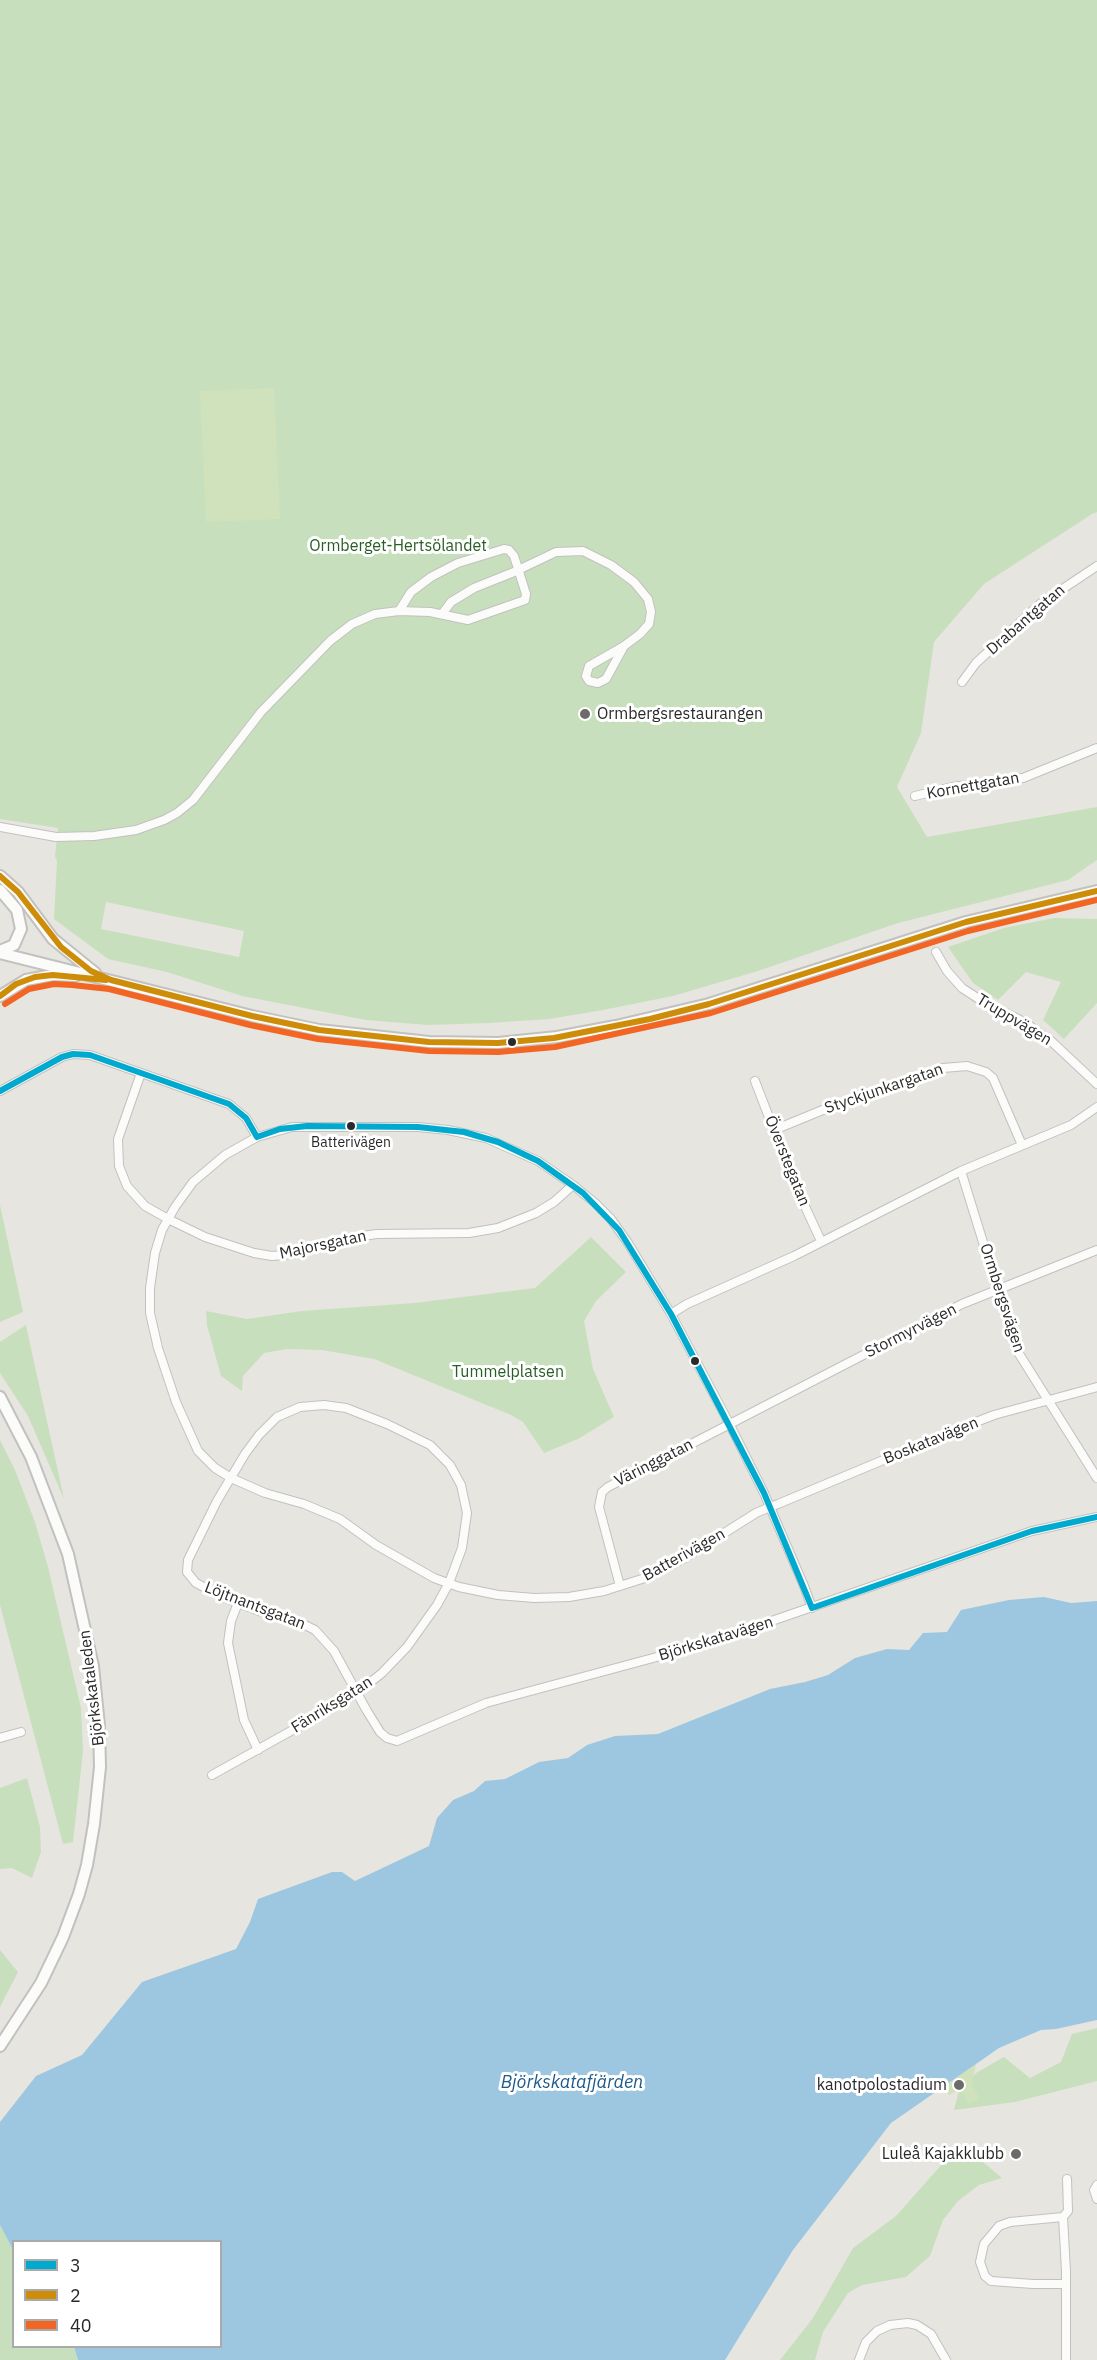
<!DOCTYPE html>
<html>
<head>
<meta charset="utf-8">
<style>
	body { margin:0 }
	#map { position:relative; width:1097px; height:2360px; overflow:hidden; background:#e7e5e0; font-family:"IBM Plex Sans",sans-serif }
	canvas { display:block }
	.legend { position:absolute; left:12px; top:2240px; width:210px; height:108px; box-sizing:border-box; background:#fff; border:2px solid #aaa; margin:0; padding:8px 10px; list-style:none; font-size:18px; color:#2a2a2a }
	.legend li { display:flex; align-items:center; gap:12px; height:30px }
	.legend b { width:30px; border:2px solid #aaa }
</style>
</head>
<body>
<div id="map">
<canvas width="1097" height="2360"></canvas>
<ul class="legend">
<li><b style="height:8px;background:#00a9ce"></b>3</li>
<li><b style="height:8px;background:#ce8d08"></b>2</li>
<li><b style="height:8px;background:#f26522"></b>40</li>
</ul>
</div>
<script>
const g = document.querySelector('canvas').getContext('2d');
g.lineJoin = 'round';
function paint(path, color) { g.fillStyle = color; g.fill(path, 'evenodd'); }
const poly = rows => new Path2D(rows.map(r => 'M' + r).join(''));
function strokePath(path, color, width, dash) { g.strokeStyle = color; g.lineWidth = width; g.lineCap = dash ? 'butt' : 'round'; g.setLineDash(dash || []); g.stroke(path); }
function write(font, color, halo, rows, align = 'center') {
  g.font = font + ' "IBM Plex Sans",sans-serif'; g.lineWidth = 6; g.setLineDash([]); g.textBaseline = 'middle'; g.strokeStyle = halo; g.fillStyle = color; for (const [text, x, y, turn = 0] of rows) {
    g.save(); g.translate(x, y); g.rotate((+turn || 0) * Math.PI / 180); g.textAlign = isNaN(turn) ? turn : align; if (halo) g.strokeText(text, 0, 0); g.fillText(text, 0, 0); g.restore();
  }
}
const green = poly([
	[0,0,1097,0,1097,512,1092,514,984,584,934,642,921,733,897,787,927,837,1097,807,1097,860,1068,880,898,923,758,971,673,996,603,1010,549,1019,489,1023,428,1025,366,1020,242,996,167,972,108,959,54,919,57,861,55,856,58,828,0,819],
	[106,902,244,931,239,957,101,929],
	[1054,918,1097,919,1097,1003,1064,1039,1043,1020,1061,982,1026,972,998,1000,973,983,948,947,1004,928],
	[0,1205,23,1312,0,1322],
	[591,1237,626,1272,596,1301,584,1321,593,1369,614,1417,578,1439,544,1453,523,1422,511,1415,374,1359,322,1350,287,1349,264,1353,243,1376,242,1391,221,1376,207,1325,206,1311,247,1319,302,1311,415,1303,535,1288],
	[26,1325,64,1499,28,1416,0,1373,0,1342],
	[0,1440,15,1470,35,1522,48,1567,81,1708,83,1751,73,1842,63,1844,0,1605],
	[27,1778,40,1827,41,1852,32,1878,12,1868,0,1869,0,1788],
	[0,1950,18,1972,0,2007],
	[1097,2028,1097,2081,1015,2102,954,2110,958,2094,976,2073,1004,2057,1030,2078,1061,2062,1072,2034],
	[951,2154,977,2157,1002,2178,979,2185,958,2201,943,2220,930,2256,906,2277,862,2285,848,2293,823,2332,815,2360,780,2360,813,2318,853,2248,896,2216],
	[0,2225,13,2250,14,2346,74,2347,78,2360,0,2360]
]);
const pitch = poly([
	[274,388,280,519,206,522,200,391],
	[976,2064,972,2083,979,2098,968,2105,961,2088,949,2095,943,2087]
]);
const water = poly([
	[1044,1597,1071,1603,1097,1601,1097,2020,1056,2029,1041,2030,999,2048,891,2123,793,2250,725,2360,78,2360,74,2347,220,2346,220,2242,14,2242,13,2250,0,2225,0,2122,36,2076,82,2055,142,1982,236,1949,250,1922,258,1899,332,1872,342,1872,355,1881,429,1846,437,1818,453,1800,474,1791,485,1781,505,1779,539,1762,568,1758,587,1745,615,1736,658,1734,770,1689,805,1682,828,1675,855,1658,887,1649,909,1650,923,1633,947,1632,961,1610,1009,1600]
]);
const street = poly([
	[442,614,451,602,474,588,514,572,556,552,583,551,611,565,634,582,648,599,651,612,649,624,640,634,624,646,589,666,586,676,589,681,598,683,606,679,624,646],
	[962,682,976,663,1040,604,1097,566],
	[915,796,952,787,1023,778,1097,748],
	[0,827,56,837,94,836,136,830,164,820,177,813,193,800,261,712,330,641,352,624,375,614,399,611,430,612,468,620,525,600,526,594,514,556,509,550,504,549,458,563,431,577,411,592,399,611],
	[936,952,947,971,962,988,982,1001,1024,1022,1050,1040,1097,1084],
	[141,1073,118,1139,119,1166,127,1186,145,1206,168,1219,205,1237,254,1253,272,1256,293,1254,348,1238,377,1234,469,1233,498,1228,536,1213,554,1202,573,1185],
	[755,1081,796,1187,821,1241],
	[0,1091,62,1057,73,1054,90,1055,229,1104,246,1118,257,1137],
	[774,1130,830,1107,943,1068,967,1066,986,1072,993,1078,1022,1145],
	[961,1171,1016,1349,1097,1478],
	[671,1314,687,1304,794,1256,961,1171,1071,1125,1097,1107],
	[620,1586,599,1507,602,1492,608,1487,962,1304,1097,1250],
	[238,1603,231,1621,228,1643,244,1720,258,1750],
	[812,1608,804,1586,770,1507,764,1493,729,1423,671,1314,628,1243,611,1219,595,1203,573,1185,538,1161,486,1138,448,1130,418,1127,292,1127,257,1137,225,1155,193,1182,175,1207,162,1230,155,1253,150,1288,150,1313,158,1348,176,1402,198,1451,215,1468,231,1478,265,1493,304,1504,340,1519,376,1545,434,1578,459,1587,498,1595,534,1598,569,1597,604,1591,645,1578,683,1559,756,1513,770,1507,778,1504,948,1433,994,1415,1097,1387],
	[0,1738,21,1732],
	[212,1775,334,1707,357,1693,382,1673,407,1647,437,1605,449,1583,462,1548,467,1513,461,1485,450,1465,430,1445,387,1424,346,1408,324,1405,300,1407,277,1417,259,1435,245,1454,217,1501,188,1560,187,1572,196,1583,223,1597,262,1612,301,1623,315,1630,334,1651,357,1693,367,1711,380,1732,387,1738,397,1741,486,1703,705,1644,1032,1531,1097,1517],
	[1097,2185,1094,2190,1097,2199],
	[1063,2217,1010,2222,999,2226,984,2244,980,2262,985,2276,991,2281,1033,2284,1066,2284],
	[859,2360,866,2342,877,2331,890,2325,908,2323,917,2325,931,2334,946,2360],
	[1066,2360,1066,2271,1063,2217,1068,2211,1067,2179]
]);
const secondary = poly([
	[0,876,18,892,53,939,95,973],
	[0,890,17,910,21,929,14,945,0,951],
	[0,953,252,1016,319,1030,429,1042,498,1043,557,1037,616,1026,709,1004,966,922,1097,891],
	[0,996,26,980,53,975,75,976],
	[0,1397,31,1457,68,1554,93,1666,99,1726,100,1767,94,1824,87,1865,79,1894,63,1937,41,1983,0,2046]
]);
const bus1 = poly([
	[0,1091,62,1057,73,1054,90,1055,229,1104,246,1118,257,1137],
	[257,1137,280,1129,307,1126,418,1127,464,1132,498,1142,538,1161,583,1193,619,1230,671,1314,764,1493,812,1608],
	[812,1608,1032,1531,1097,1517]
]);
const bus2 = poly([
	[0,876,18,892,61,947,91,971,111,980,252,1016,319,1030,429,1042,498,1043,554,1038,650,1019,709,1004,966,922,1097,891],
	[0,996,16,984,35,977,53,975,106,980]
]);
const bus3 = poly([
	[5,1004,29,989,54,984,72,985,109,989,250,1025,318,1039,429,1051,498,1052,555,1047,711,1013,968,931,1097,900]
]);
const markers = [
	[585,714,6,"#6c6b6a"],
	[512,1042,5,"#2a2a2a"],
	[351,1126,5,"#2a2a2a"],
	[695,1361,5,"#2a2a2a"],
	[959,2085,6,"#6c6b6a"],
	[1016,2154,6,"#6c6b6a"]
];
const busNames = [
	["Batterivägen",351,1143]
];
const parkNames = [
	["Ormberget-Hertsölandet",398,546],
	["Tummelplatsen",508,1372]
];
const streetNames = [
	["Drabantgatan",1026,620,-41],
	["Kornettgatan",973,786,-10],
	["Truppvägen",1014,1020,31],
	["Styckjunkargatan",884,1089,-19],
	["Överstegatan",787,1161,68],
	["Majorsgatan",323,1245,-12],
	["Ormbergsvägen",1002,1298,72],
	["Stormyrvägen",911,1331,-27],
	["Boskatavägen",931,1441,-22],
	["Väringgatan",654,1463,-27],
	["Batterivägen",684,1555,-29],
	["Löjtnantsgatan",255,1606,21],
	["Björkskatavägen",716,1639,-17],
	["Björkskataleden",92,1688,-97],
	["Fänriksgatan",332,1705,-32]
];
const poiNames = [
	["Ormbergsrestaurangen",597,714,"left"],
	["kanotpolostadium",947,2085],
	["Luleå Kajakklubb",1004,2154]
];
const waterNames = [
	["Björkskatafjärden",572,2083]
];
paint(green, '#c8dfbd');
paint(pitch, '#cfe2bb');
paint(water, '#9dc7e0');
strokePath(street, '#c2c1c0', 10);
strokePath(secondary, '#c2c1c0', 14);
strokePath(street, '#fbfbfa', 8);
strokePath(secondary, '#fbfbfa', 10);
strokePath(bus1, '#00a9ce', 6);
strokePath(bus2, '#ce8d08', 6);
strokePath(bus3, '#f26522', 6);
for (const [x, y, r, color] of markers) { const dot = new Path2D(); dot.arc(x, y, r, 0, 2 * Math.PI); g.fillStyle = color; g.fill(dot); strokePath(dot, '#fff', 2); }
write('14px', '#2a2a2a', '#fff', busNames);
write('16px', '#285e23', '#fff', parkNames);
write('16px', '#2a2a2a', '#fff', streetNames);
write('16px', '#2a2a2a', '#fff', poiNames, 'right');
write('italic 18px', '#1d598a', '#fff', waterNames);
</script>
</body>
</html>
